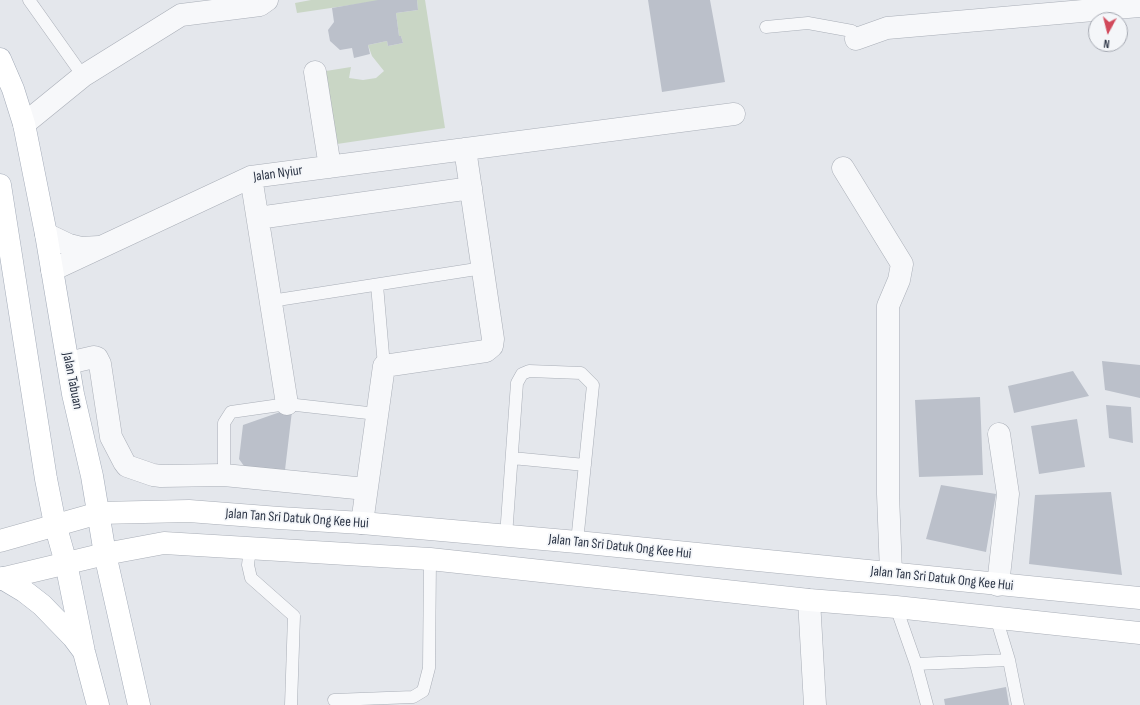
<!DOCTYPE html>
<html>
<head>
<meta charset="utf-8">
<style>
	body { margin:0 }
	#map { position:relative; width:1140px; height:705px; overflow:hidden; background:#e4e7ec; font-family:"Sofia Sans Condensed",sans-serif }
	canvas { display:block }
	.north { position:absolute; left:1088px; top:12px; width:40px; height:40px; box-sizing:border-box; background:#f4f6f9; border:1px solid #a4a8b1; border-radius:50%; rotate:187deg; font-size:11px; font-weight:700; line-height:16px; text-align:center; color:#2b3445 }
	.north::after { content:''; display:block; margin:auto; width:14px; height:18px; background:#d1495b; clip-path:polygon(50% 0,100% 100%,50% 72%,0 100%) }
</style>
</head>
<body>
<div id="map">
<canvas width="1140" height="705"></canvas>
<div class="north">N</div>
</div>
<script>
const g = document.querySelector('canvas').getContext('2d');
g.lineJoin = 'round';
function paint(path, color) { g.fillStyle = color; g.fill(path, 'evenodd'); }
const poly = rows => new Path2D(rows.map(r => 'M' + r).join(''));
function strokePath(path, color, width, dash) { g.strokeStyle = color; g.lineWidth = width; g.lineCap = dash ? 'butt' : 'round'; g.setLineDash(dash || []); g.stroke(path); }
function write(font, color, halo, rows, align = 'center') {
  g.font = font + ' "Sofia Sans Condensed",sans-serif'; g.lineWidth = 3.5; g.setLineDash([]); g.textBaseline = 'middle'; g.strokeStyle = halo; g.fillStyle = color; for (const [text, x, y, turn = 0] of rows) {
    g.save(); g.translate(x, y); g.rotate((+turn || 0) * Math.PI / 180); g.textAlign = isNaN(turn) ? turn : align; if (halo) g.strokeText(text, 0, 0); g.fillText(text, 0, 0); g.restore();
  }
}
const green = poly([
	[311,0,378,0,378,1,297,13,295,3],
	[417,0,425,0,445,128,337,144,326,71,351,67,349,78,363,80,376,78,384,71,372,56,368,45,387,41,388,46,403,43,401,36,399,36,396,13,418,10]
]);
const building = poly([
	[378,0,417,0,418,10,396,13,399,36,401,36,403,43,388,46,387,41,368,45,370,54,354,58,352,48,340,50,330,41,328,30,334,22,332,8],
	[648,0,710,0,725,82,662,92],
	[1102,361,1140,365,1140,398,1105,390],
	[1073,371,1089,396,1014,413,1008,386],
	[980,397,983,475,919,477,915,400],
	[1106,405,1131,407,1133,443,1109,438],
	[283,411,292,411,285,470,244,466,239,459,243,425],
	[1077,419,1085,467,1039,474,1031,426],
	[941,485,996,494,986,552,926,539],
	[1111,492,1122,575,1029,564,1035,495],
	[1006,687,1009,705,945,705,944,699]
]);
const lane = poly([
	[29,0,83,76],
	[766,27,808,23,852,31,856,39],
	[377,285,384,366],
	[271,301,483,268],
	[512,458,585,465],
	[224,475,224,423,231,412,287,404,377,414],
	[506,536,517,383,522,374,529,371,581,373,593,385,577,542],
	[250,548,248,565,251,578,294,616,291,705],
	[896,607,916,664,927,705],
	[996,617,1009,660,1018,705],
	[916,664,1009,660],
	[334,700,413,697,423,691,429,668,430,559]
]);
const street = poly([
	[856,39,887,28,1140,6],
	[315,72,330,167],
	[24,124,83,76,181,15,260,5,267,0],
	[843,168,902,264,899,280,888,306,888,494,891,573],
	[251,177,287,404],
	[258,218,471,188],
	[46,234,69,245,81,248,99,247],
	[52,270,251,177,734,114],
	[68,363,94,357,97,358,100,364,111,437,124,462,127,466,153,475,161,476,224,475,366,489],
	[362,523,384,366,486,351,492,346,493,339,465,149],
	[998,585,1008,494,999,434],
	[809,600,815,705]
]);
const secondary = poly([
	[0,541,99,513,189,511,279,518,362,523,577,542,1140,598],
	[0,579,105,554,164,543,430,559,809,600,896,607,1140,633]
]);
const primary = poly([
	[0,59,13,89,24,124,46,234,73,394,92,476,105,554,139,705],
	[0,185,46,479,55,524,66,563,84,652,98,705],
	[2,578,24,591,42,605,73,637,82,649]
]);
const streetNames = [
	["Jalan Nyiur",278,174,-8],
	["Jalan Tabuan",72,381,79],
	["Jalan Tan Sri Datuk Ong Kee Hui",297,519,4],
	["Jalan Tan Sri Datuk Ong Kee Hui",620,547,6],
	["Jalan Tan Sri Datuk Ong Kee Hui",942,579,6]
];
paint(green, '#c9d6c5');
paint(building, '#bbc0ca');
strokePath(lane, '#a9aeb7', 13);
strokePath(street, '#a9aeb7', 23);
strokePath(secondary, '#a9aeb7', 23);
strokePath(primary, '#a3abb8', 23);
strokePath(lane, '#f7f8fa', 12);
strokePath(street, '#f7f8fa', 22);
strokePath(secondary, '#fff', 22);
strokePath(primary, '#fff', 22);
write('14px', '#2b3445', '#f4f6f9', streetNames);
</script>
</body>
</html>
